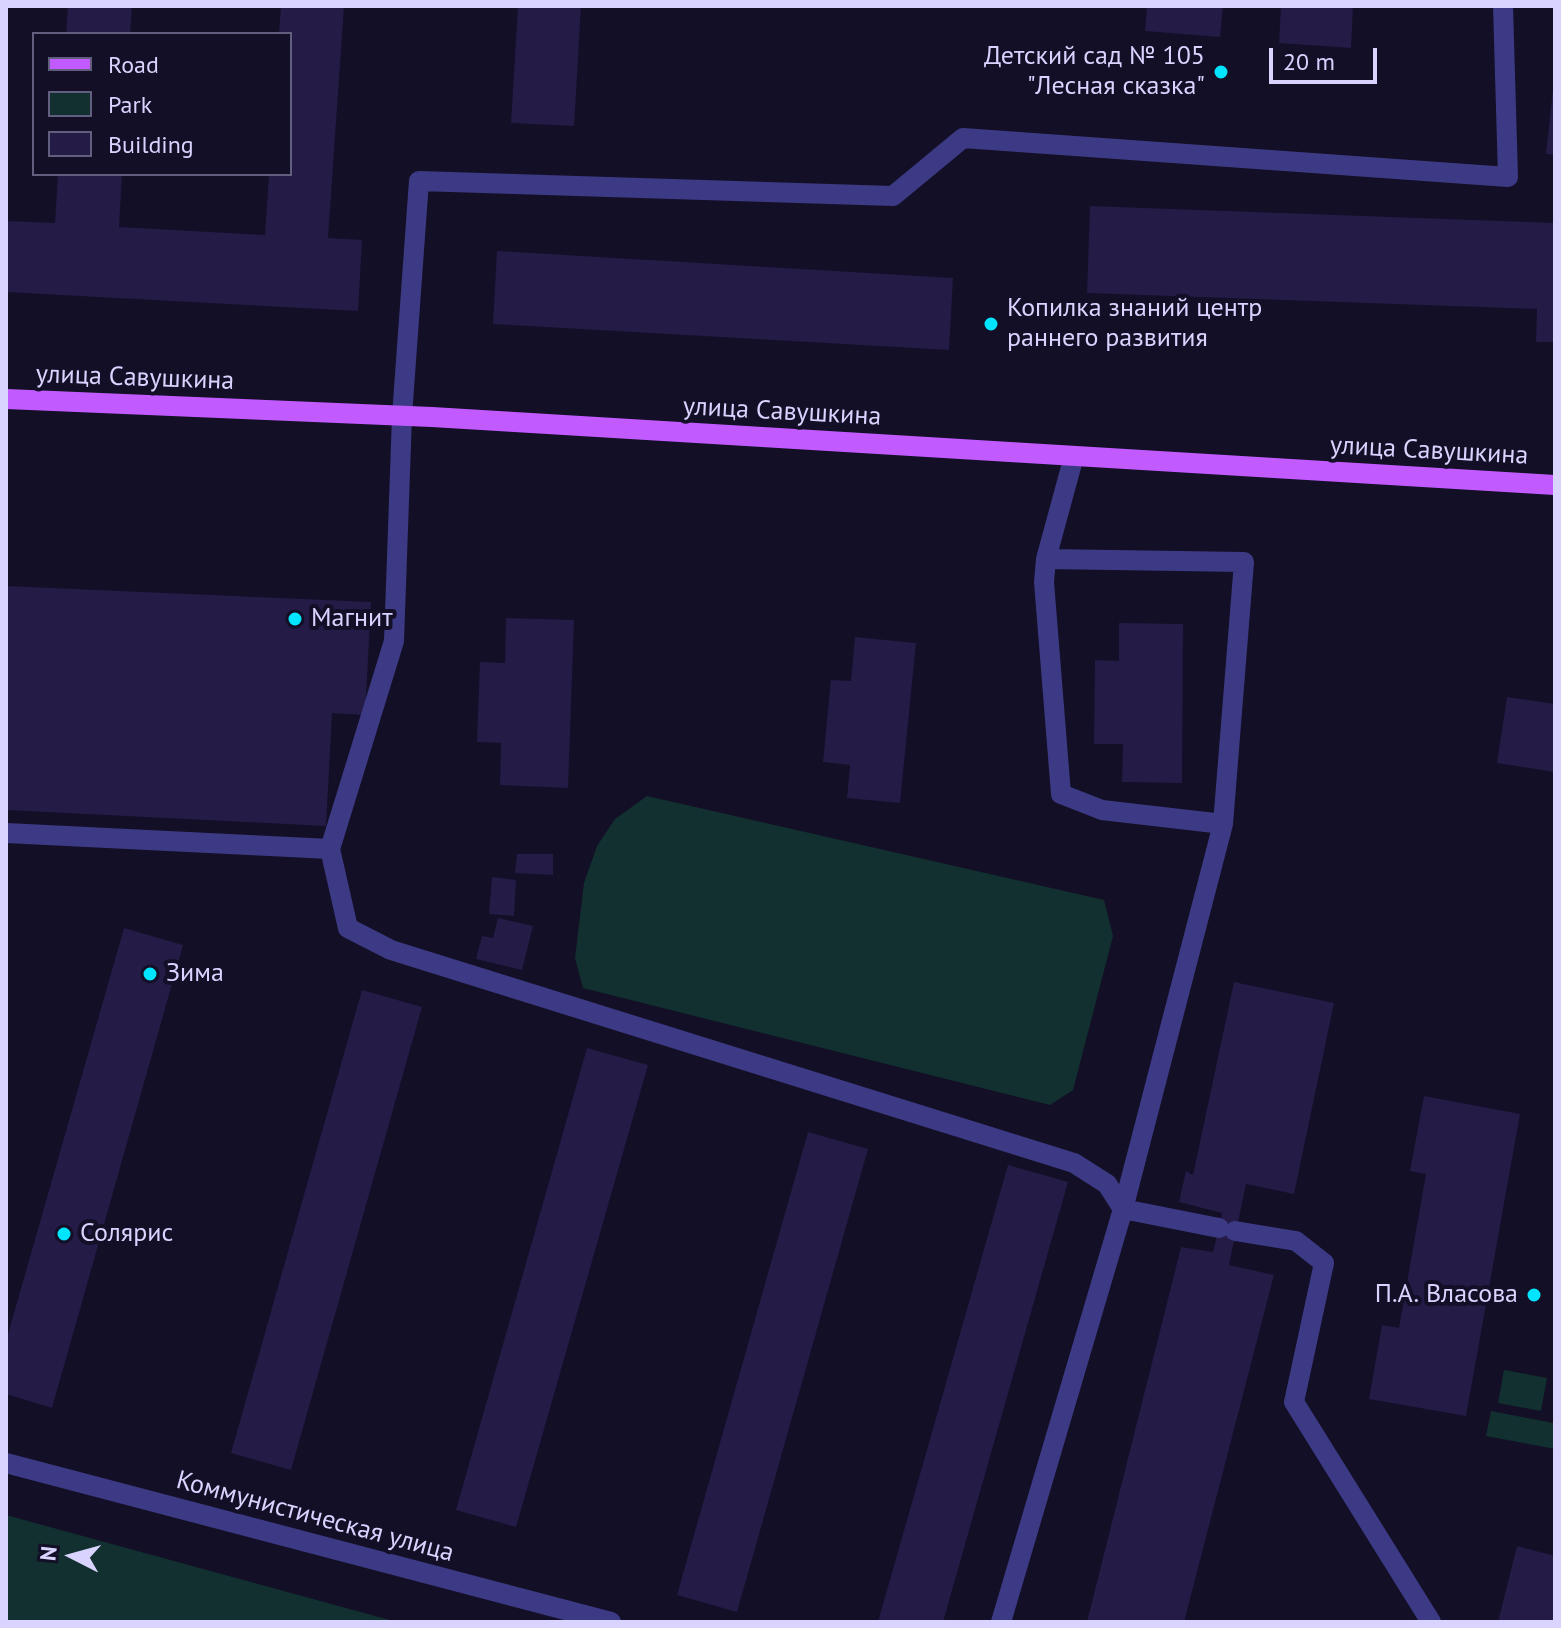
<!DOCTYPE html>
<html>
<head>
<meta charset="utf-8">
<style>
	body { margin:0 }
	#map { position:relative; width:1561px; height:1628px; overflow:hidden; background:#130f26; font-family:"PT Sans",sans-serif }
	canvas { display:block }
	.frame { position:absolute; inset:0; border:8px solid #d9d4ff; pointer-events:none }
	.legend { position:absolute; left:32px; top:32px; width:260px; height:144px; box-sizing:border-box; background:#130f26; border:2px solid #625e7d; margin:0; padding:10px 14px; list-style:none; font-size:24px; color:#d9d4ff }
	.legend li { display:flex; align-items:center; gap:16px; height:40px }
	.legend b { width:40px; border:2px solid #625e7d }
	.north { position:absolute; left:32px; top:1516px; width:80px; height:80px; -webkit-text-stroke:6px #130f26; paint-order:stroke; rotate:276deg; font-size:22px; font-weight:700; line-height:32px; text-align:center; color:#d9d4ff }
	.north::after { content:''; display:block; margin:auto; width:28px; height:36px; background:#d9d4ff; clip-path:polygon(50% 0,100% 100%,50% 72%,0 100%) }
	.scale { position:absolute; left:1269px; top:48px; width:108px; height:36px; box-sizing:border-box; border:4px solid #d9d4ff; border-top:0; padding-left:10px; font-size:24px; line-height:28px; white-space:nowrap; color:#d9d4ff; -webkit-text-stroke:6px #130f26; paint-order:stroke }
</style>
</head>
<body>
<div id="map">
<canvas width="1561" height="1628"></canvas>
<div class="frame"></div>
<ul class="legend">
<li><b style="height:10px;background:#c25bff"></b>Road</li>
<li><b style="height:22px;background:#12302f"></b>Park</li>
<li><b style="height:22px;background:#241b47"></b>Building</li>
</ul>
<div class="north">N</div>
<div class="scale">20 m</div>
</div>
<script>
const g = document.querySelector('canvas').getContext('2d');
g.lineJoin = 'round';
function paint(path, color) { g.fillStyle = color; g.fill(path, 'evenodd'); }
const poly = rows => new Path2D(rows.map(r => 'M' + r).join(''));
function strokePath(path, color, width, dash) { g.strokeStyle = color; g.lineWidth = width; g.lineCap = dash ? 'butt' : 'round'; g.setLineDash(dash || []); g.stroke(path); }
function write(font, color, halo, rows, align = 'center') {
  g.font = font + ' "PT Sans",sans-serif'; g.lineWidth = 8; g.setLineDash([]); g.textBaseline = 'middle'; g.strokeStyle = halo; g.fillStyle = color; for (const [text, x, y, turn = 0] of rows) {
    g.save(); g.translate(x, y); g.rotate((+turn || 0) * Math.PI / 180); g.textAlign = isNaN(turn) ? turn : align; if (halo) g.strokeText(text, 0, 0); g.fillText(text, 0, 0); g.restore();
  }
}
const green = poly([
	[647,796,1104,900,1113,936,1073,1090,1050,1105,583,988,575,958,584,883,597,846,615,819],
	[1504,1370,1547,1378,1541,1411,1498,1403],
	[1491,1411,1553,1423,1555,1415,1555,1449,1486,1436],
	[6,1515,397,1622,6,1622]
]);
const building = poly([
	[68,6,132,6,130,34,66,34],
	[281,6,344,6,328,238,362,240,358,311,6,292,6,221,55,223,58,174,122,174,119,227,265,235,269,174,290,174,290,34,279,34],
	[518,6,581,6,574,126,511,123],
	[1147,6,1223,6,1220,37,1145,31],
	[1281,6,1353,6,1351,48,1279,43],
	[1553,90,1555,90,1555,155,1546,154],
	[1090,206,1555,223,1555,342,1536,342,1537,309,1087,293],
	[497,251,953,278,949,350,493,324],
	[6,586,371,602,365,715,332,713,326,826,6,810],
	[506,618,574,620,568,788,500,785,501,743,477,742,480,662,505,663],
	[1119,623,1183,624,1182,783,1122,782,1123,744,1094,744,1095,660,1119,661],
	[855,637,916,643,900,803,847,798,850,765,823,762,831,680,851,681],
	[1507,697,1555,704,1555,772,1497,763],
	[517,854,553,854,553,875,515,873],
	[492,877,516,880,514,916,489,914],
	[498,918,533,926,522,970,476,959,482,936,493,938],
	[124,928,183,945,52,1408,6,1394,6,1341],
	[1234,982,1334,1003,1294,1194,1246,1184,1229,1265,1274,1275,1184,1622,1087,1622,1181,1247,1213,1252,1219,1228,1222,1213,1179,1202,1186,1171,1193,1175],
	[362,990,422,1007,291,1470,231,1453],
	[587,1048,648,1065,516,1527,456,1510],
	[1424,1096,1520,1114,1466,1416,1369,1399,1382,1325,1399,1328,1426,1174,1410,1171],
	[808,1132,868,1149,737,1612,677,1595],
	[1008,1165,1068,1182,943,1622,878,1622],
	[1517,1546,1555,1556,1555,1622,1498,1622]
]);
const minor = poly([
	[1074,456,1046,559,1044,582,1061,794,1102,810,1223,824],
	[6,833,330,849],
	[1219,1228,1123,1209,1107,1184,1074,1163,391,950,348,928,330,849,394,641,402,416,419,181,893,196,963,138,1508,177,1503,6],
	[1235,1231,1296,1241,1324,1263,1294,1402,1431,1622],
	[6,1463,611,1622],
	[1001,1622,1123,1209,1223,824,1244,562,1046,559]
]);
const major = poly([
	[6,399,432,417,1555,485]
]);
const markers = [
	[1221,72,8,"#00e5ff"],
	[991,324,8,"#00e5ff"],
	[295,619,8,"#00e5ff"],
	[150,974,8,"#00e5ff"],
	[64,1234,8,"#00e5ff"],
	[1534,1295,8,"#00e5ff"]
];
const poiNames = [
	["Детский сад № 105",1205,57,"right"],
	["\"Лесная сказка\"",1205,87,"right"],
	["Копилка знаний центр",1007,309],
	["раннего развития",1007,339],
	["Магнит",311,619],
	["Зима",166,974],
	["Солярис",80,1234],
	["П.А. Власова",1518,1295,"right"]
];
const streetNames = [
	["улица Савушкина",135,378,2],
	["улица Савушкина",782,412,3],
	["улица Савушкина",1429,451,3],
	["Коммунистическая улица",315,1517,15]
];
paint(green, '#12302f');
paint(building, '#241b47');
strokePath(minor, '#3d3a85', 20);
strokePath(major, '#c25bff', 20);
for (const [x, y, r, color] of markers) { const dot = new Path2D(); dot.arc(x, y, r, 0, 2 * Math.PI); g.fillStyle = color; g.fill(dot); strokePath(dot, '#130f26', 3); }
write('26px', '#d9d4ff', '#130f26', poiNames, 'left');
write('26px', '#d9d4ff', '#130f26', streetNames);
</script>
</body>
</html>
